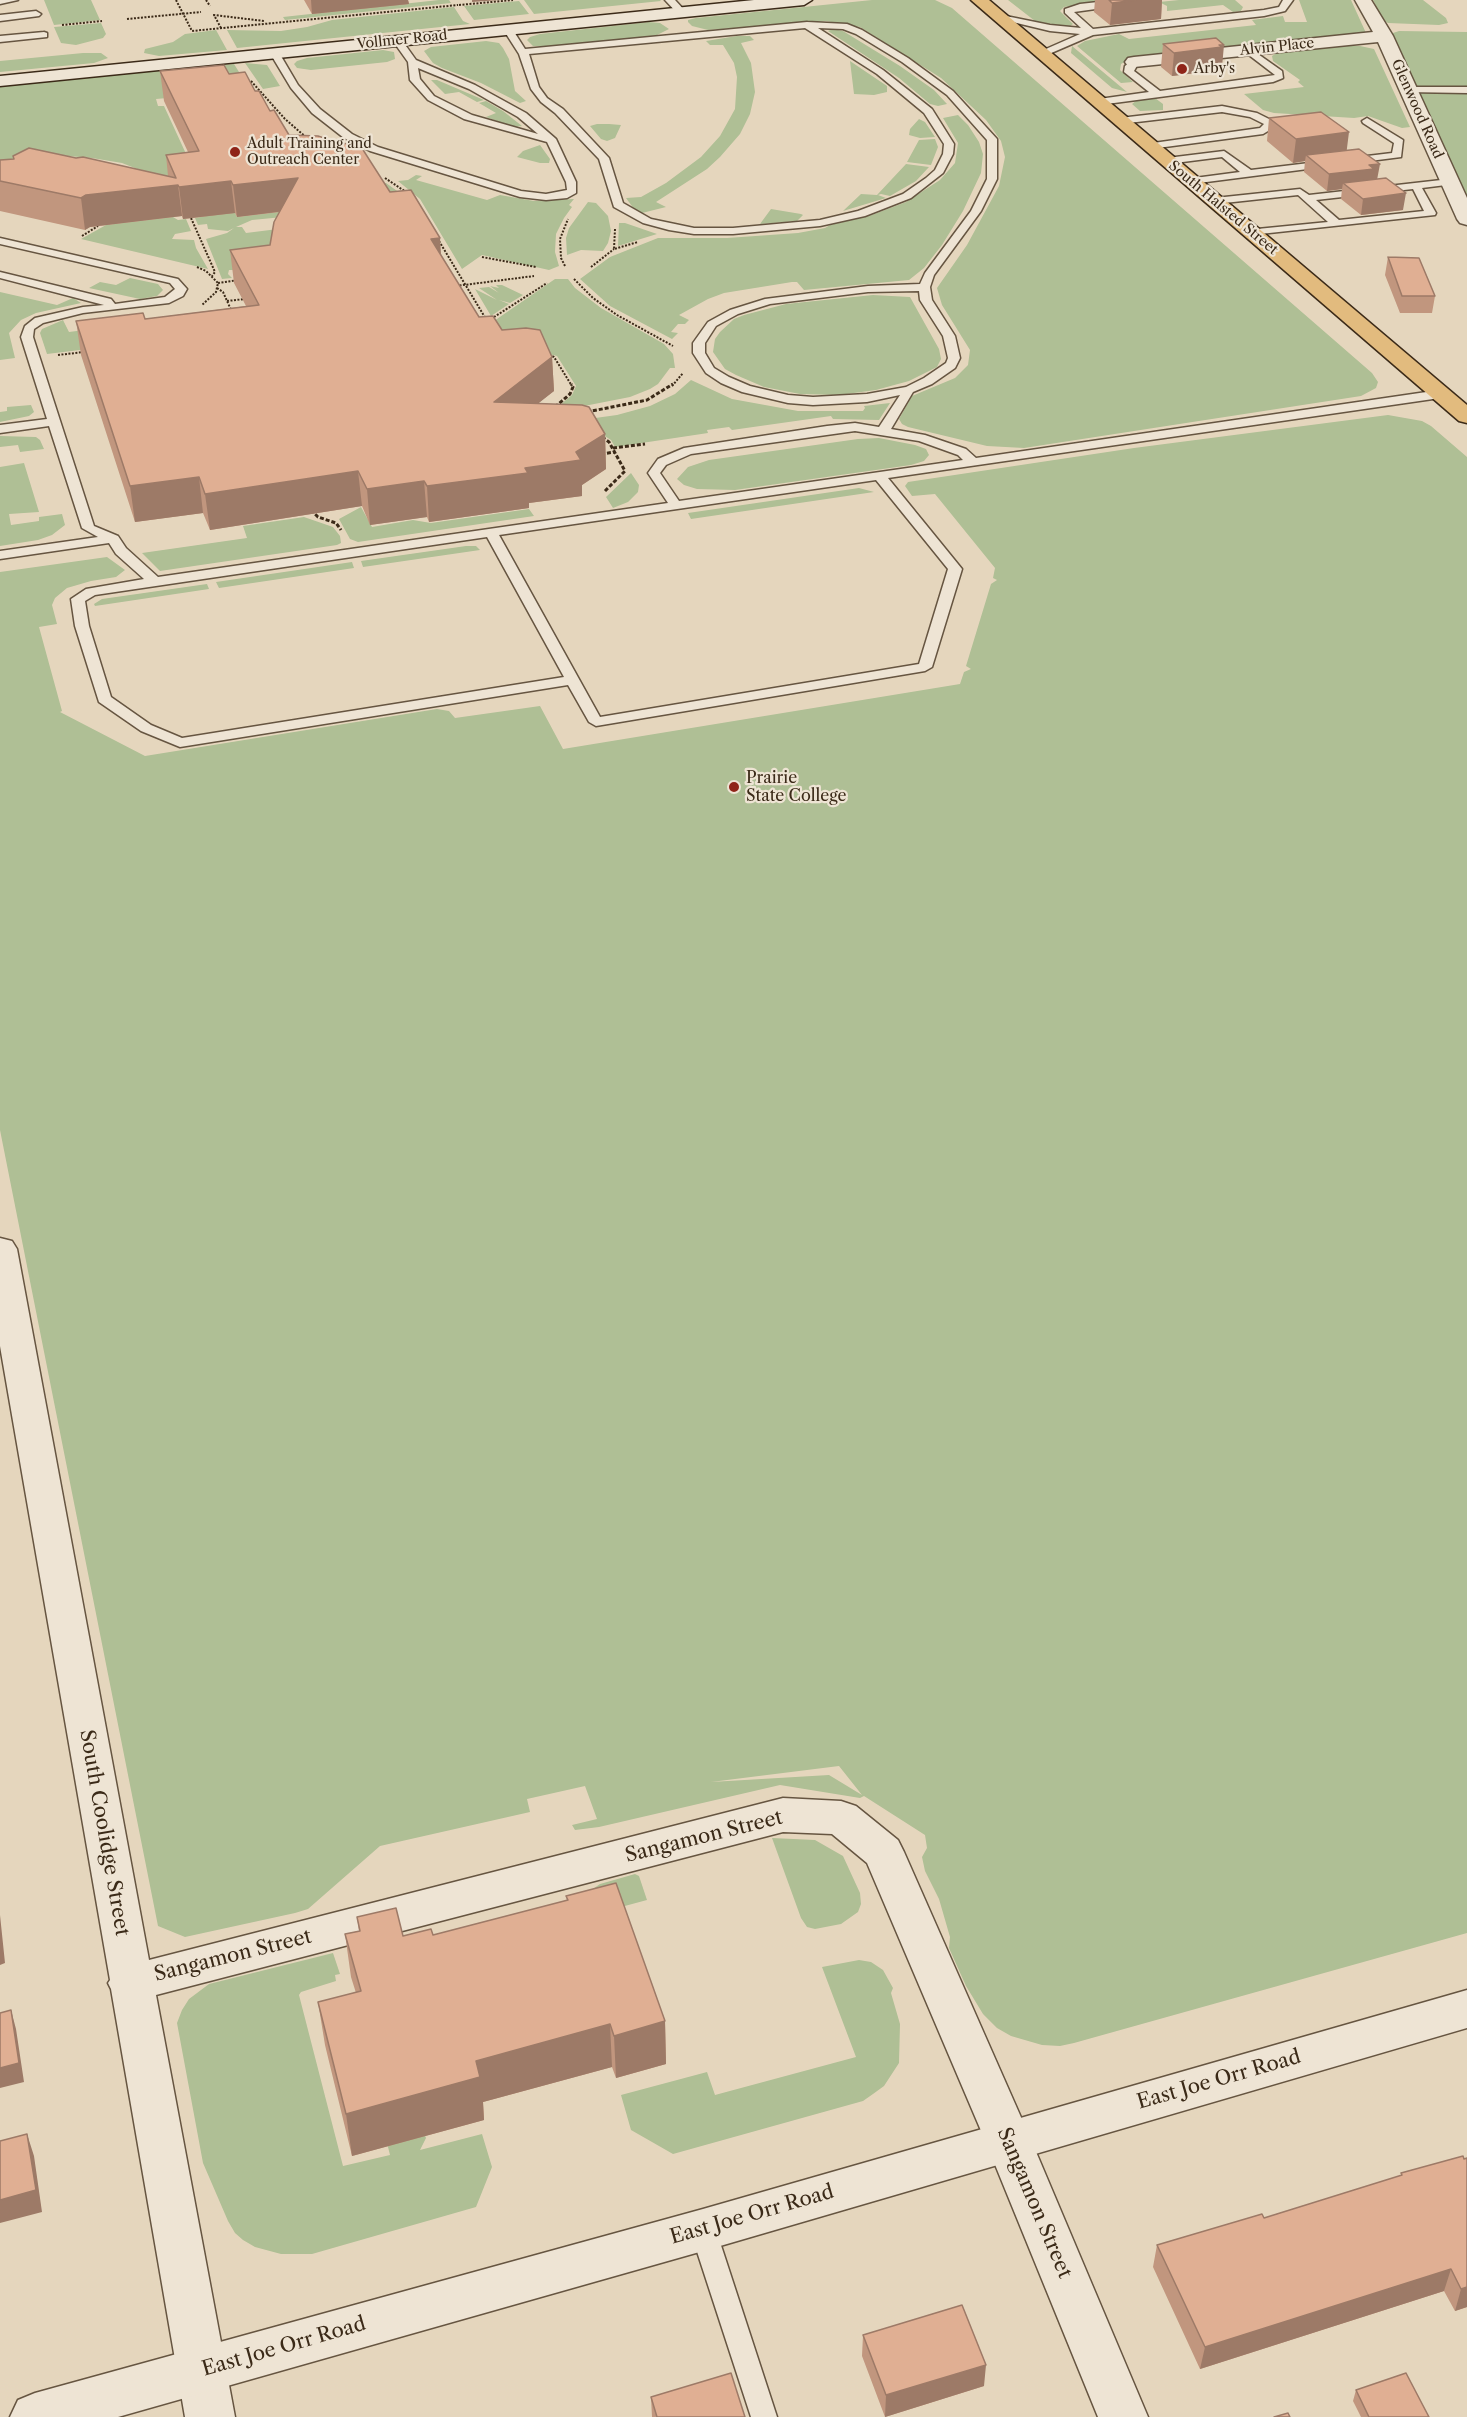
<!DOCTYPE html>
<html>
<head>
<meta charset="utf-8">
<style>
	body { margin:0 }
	canvas { display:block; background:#e5d6bd }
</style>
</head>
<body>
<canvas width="1467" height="2417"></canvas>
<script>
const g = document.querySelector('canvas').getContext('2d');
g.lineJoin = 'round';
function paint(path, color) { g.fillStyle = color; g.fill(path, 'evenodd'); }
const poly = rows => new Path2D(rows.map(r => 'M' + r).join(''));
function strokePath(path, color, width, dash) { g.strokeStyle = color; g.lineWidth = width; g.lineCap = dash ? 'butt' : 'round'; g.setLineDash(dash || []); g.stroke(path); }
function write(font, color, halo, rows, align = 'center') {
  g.font = font + ' "Libre Caslon Text",serif'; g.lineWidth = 4.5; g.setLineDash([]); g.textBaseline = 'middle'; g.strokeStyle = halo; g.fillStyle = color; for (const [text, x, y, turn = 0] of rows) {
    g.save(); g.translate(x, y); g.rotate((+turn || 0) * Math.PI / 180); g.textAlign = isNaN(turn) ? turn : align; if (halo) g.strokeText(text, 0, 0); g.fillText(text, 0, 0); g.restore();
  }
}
const green = poly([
	[44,0,91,0,100,20,54,25],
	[439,0,449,0,451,3,285,20,283,17],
	[524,0,660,0,661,1,534,14],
	[872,0,935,0,952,8,1372,373,1378,382,1376,388,1361,396,1024,448,987,446,908,427,902,424,899,419,912,396,955,378,968,365,970,350,942,305,937,288,967,245,999,186,1005,157,1001,141,986,120,941,78,860,27,826,21,708,30,692,26,688,22,688,20,696,18],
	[1008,0,1110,0,1064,7,1060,11,1073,24,1069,27,1035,21],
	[1179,0,1235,0,1243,7,1241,11,1233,12,1223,5,1167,11,1167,6,1159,2],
	[1299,0,1351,0,1366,33,1126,61,1121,64,1120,70,1133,82,1121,83,1077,46,1085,41,1119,34,1129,39,1256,25,1252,20,1283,16,1285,22,1307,22],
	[1373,0,1423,0,1446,18,1448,23,1439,25,1388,23,1383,20],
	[519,1,529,14,474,20,464,6],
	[454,7,463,21,470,24,237,48,227,30,281,31,307,27,332,20],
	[649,22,660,23,669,29,655,36,548,46,533,46,527,40,530,37,540,34],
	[101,23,106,34,103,38,76,45,61,43,54,27],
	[833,29,843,31,900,66,934,90,947,104,938,106,930,104,899,78,828,31],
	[216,30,227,50,159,56,144,53,145,49,173,42,185,34],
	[1399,31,1467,32,1467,200,1390,34],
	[737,36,750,36,754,40,741,43,751,63,755,92,750,114,740,134,720,157,707,169,656,202,666,207,642,213,634,209,626,198,641,197,666,183,701,157,720,136,735,109,737,77,734,63,723,45,710,45,706,41],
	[486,41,499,43,503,48,509,59,515,91,526,101,520,103,481,83,442,68,433,63,424,51,431,47],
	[1072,46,1127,92,1112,88,1071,53],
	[1327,46,1360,46,1374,49,1410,127,1402,128,1368,116,1354,118,1274,113,1263,110,1244,94,1304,87,1298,82,1300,80,1273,61,1272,56,1280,51],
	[383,50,394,52,395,59,387,62,311,70,297,68,294,64,297,61,307,58],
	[83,53,101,53,108,58,94,63,0,72,0,61],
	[850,61,887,86,887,92,874,95,854,94],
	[245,63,267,65,280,86,263,89],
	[234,64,244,80,190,96,156,99,158,106,164,106,199,182,145,172,122,163,92,158,67,156,0,164,0,85],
	[431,80,437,80,484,100,477,102,459,92,445,94],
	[1155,98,1163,104,1163,110,1140,111,1132,104,1137,100],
	[486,101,503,111,522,126,514,127,486,117,496,113,479,103],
	[958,115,968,125,979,142,983,154,981,173,963,211,942,245,924,268,909,280,804,290,797,282,792,282,724,293,708,299,679,315,689,320,685,324,678,324,671,332,678,333,672,339,610,306,580,279,610,257,658,238,727,238,798,233,825,228,830,225,869,216,906,202,940,180,955,163,958,143,943,118],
	[919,119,925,122,935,137,920,138,909,135,910,129],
	[597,124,609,124,621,125,615,138,607,141,601,139,590,126],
	[935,139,938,147,931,165,907,162,919,140],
	[540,145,550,159,549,163,540,163,517,157,523,151],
	[906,164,929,167,916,181,890,196,881,194,878,195,886,198,843,211,861,194,877,195],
	[416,175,422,176,416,180,487,200,500,195,534,201,574,199,569,205,572,207,564,218,556,234,555,252,559,266,549,270,482,255,462,269,420,199,398,181,408,180],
	[379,183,386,183,400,193,236,270,229,270,228,274,232,278,222,279,206,239,227,233,234,228,228,231,208,229,207,224,198,225,195,218,234,211,237,217,286,211],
	[283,217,294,227,246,233,242,227,236,227,252,220],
	[588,202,596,203,608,216,611,231,608,243,603,251,581,250,567,255,566,238,569,228],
	[771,209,801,214,803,215,797,221,760,224],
	[173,217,178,220,186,219,191,231,175,234,172,239,194,240,196,248,208,269,81,239,106,225],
	[619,223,625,223,657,234,618,246],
	[130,278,158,284,163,290,157,296,140,299,89,288,100,282,116,285],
	[555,279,568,279,575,288,601,308,664,344,673,354,675,368,670,368,658,384,650,389,630,397,579,407,560,405,572,395,576,386,557,356,512,345,494,321],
	[496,285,502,285,523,295,510,303,499,300,509,304,491,316,475,289,497,300,479,288,489,287,499,293,490,286,499,288],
	[0,292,57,305,73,298,81,303,36,313,21,320,9,333,15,358,0,360],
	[873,295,910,297,939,349,941,359,937,367,909,381,876,390,839,395,800,394,764,387,736,375,725,369,713,352,715,339,720,332,734,319,744,315,786,304],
	[63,320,69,332,131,324,137,343,47,354,40,333,42,329],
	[691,380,732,399,798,411,863,411,865,408,864,406,890,403,879,420,833,419,831,416,732,430,729,427,707,430,708,433,615,447,611,440,600,433,588,419,617,415,650,406,675,394],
	[31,405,34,412,29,416,0,422,0,412,7,411,7,407],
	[1388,415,1422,421,1431,426,1467,457,1467,1933,1074,2043,1060,2046,1042,2045,1011,2036,997,2028,983,2014,966,1986,949,1948,950,1937,939,1899,925,1871,922,1857,927,1848,925,1835,864,1796,860,1798,780,1785,599,1827,575,1830,572,1825,597,1819,585,1786,527,1799,530,1812,380,1846,308,1909,295,1913,185,1937,158,1926,0,1130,0,572,107,557,125,570,116,577,91,581,67,588,55,598,52,605,57,624,39,627,62,711,60,712,145,756,437,709,449,711,455,718,540,706,563,749,960,684,964,672,971,669,966,666,991,584,997,580,993,578,995,568,935,494,912,496,905,486,908,482,1134,448],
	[839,1766,862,1795,829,1775,711,1782],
	[0,436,36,437,40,440,44,449,20,452,18,445,0,447],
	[879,438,915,445,926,449,929,455,924,461,911,465,735,490,697,489,684,485,677,479,688,467,709,460,858,439],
	[24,463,39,512,9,514,11,525,39,521,39,517,62,514,65,525,52,535,38,540,0,546,0,467],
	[631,473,639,485,638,492,628,502,613,508,606,497],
	[859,488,874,492,691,519,688,513],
	[361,507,372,527,413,520,431,523,529,509,534,516,358,542,350,539,339,519],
	[304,517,333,527,340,536,341,543,337,545,160,571,142,553,247,538,243,526],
	[466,546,476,546,480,550,363,567,361,561],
	[352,562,354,568,219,588,216,582],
	[207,584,209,589,95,606,94,604,102,599],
	[772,1838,815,1840,843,1856,860,1893,861,1904,858,1912,841,1924,815,1929,807,1927,801,1918],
	[635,1874,639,1876,647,1900,569,1921,587,1893,600,1884],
	[333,1953,340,1974,335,1975,336,1981,301,1992,299,1995,343,2166,390,2155,387,2143,424,2133,426,2138,420,2150,482,2134,492,2167,476,2207,312,2254,281,2254,255,2247,243,2240,235,2233,228,2221,203,2163,177,2023,182,2010,189,1999,209,1984],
	[859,1960,871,1962,883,1970,893,1988,891,1993,900,2024,899,2063,884,2086,873,2094,863,2101,673,2154,631,2130,621,2095,707,2072,715,2095,856,2057,822,1967]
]);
const pathFar1 = poly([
	[176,0,192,31,458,5],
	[206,0,210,6],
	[459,5,513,0],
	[127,19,201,12],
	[62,25,102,21],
	[221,28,214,15,264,21],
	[251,81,285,119,307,138],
	[385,178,406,192],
	[191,218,215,272,212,276],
	[615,229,614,249,638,242],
	[82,236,98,226],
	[439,241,486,319],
	[482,257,536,267],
	[565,266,561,258,560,239,568,219],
	[197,267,206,271,218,283,216,292,202,305],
	[591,267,614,249],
	[574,279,593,298,617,315,673,346],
	[218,283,238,280],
	[456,286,534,276],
	[217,288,223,292,232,312],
	[227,301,245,299],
	[491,319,547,283],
	[58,355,84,352],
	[549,355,554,357,572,386],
	[672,386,683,373]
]);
const path = poly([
	[555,407,570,394,573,387,571,384],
	[587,412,647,400,673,384],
	[602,437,609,442,625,471,605,491],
	[613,448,645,444],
	[601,454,615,452],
	[311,510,318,517,336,523,341,530]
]);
const service = poly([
	[0,0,18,0,0,4,0,0],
	[665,0,675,0,686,12,678,14,665,0],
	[1116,0,1144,0,1139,3,1074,12,1093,29,1264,10,1279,7,1283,0,1293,0,1285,11,1264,16,1093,35,1042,57,1039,56,1039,52,1080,34,1050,31,996,18,1001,15,1050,25,1081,28,1065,13,1065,9,1080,4,1116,0],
	[36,11,41,14,39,16,0,21,0,15,36,11],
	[807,22,847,24,862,30,908,58,953,91,997,139,997,179,981,211,934,275,930,287,932,300,955,336,960,358,955,368,932,384,913,392,891,429,925,435,966,449,976,458,1440,390,1446,394,1440,398,888,478,962,569,932,667,925,671,596,726,589,722,568,685,180,747,141,731,99,702,75,626,71,599,86,589,144,579,116,554,109,543,0,559,0,551,98,537,82,528,49,426,0,433,0,425,47,419,21,337,25,326,35,318,83,307,104,305,0,278,0,272,111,299,115,304,165,297,175,289,170,283,0,244,0,238,178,279,187,289,183,296,169,303,83,313,43,323,34,329,33,337,94,526,118,536,126,548,158,577,668,503,648,473,658,459,684,448,827,426,855,423,879,427,900,395,867,402,813,405,788,403,742,392,721,383,706,373,693,353,693,343,708,322,730,310,765,299,868,286,920,284,925,273,971,211,987,179,987,140,947,95,902,62,856,34,843,29,818,28,883,70,932,109,954,144,953,154,943,173,911,198,865,216,820,226,733,234,694,234,669,230,643,223,614,207,599,159,555,113,541,102,531,89,519,54,503,29,511,27,525,49,807,22],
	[805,28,877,74,924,113,944,144,943,154,935,170,926,178,903,194,858,211,820,220,733,228,694,228,651,219,623,203,609,158,563,109,547,98,539,87,529,54,805,28],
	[919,291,920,300,943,336,948,358,946,363,924,378,906,387,867,394,813,397,788,395,750,386,729,377,714,368,705,353,705,343,716,326,738,314,770,304,868,292,919,291],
	[855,431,919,441,958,455,963,460,679,501,660,473,666,465,691,454,855,431],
	[876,480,948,569,919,664,600,717,499,535,876,480],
	[487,537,564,677,182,738,151,725,111,697,89,626,85,601,95,595,487,537],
	[44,32,47,33,47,37,0,42,0,36,44,32],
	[398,38,401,39,416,60,475,85,526,113,556,139,576,182,576,193,567,198,546,200,520,197,370,151,344,138,312,113,291,88,270,53,278,51,298,85,320,109,352,134,378,147,521,191,546,194,567,190,566,182,547,142,464,119,428,100,410,80,408,62,393,41,398,38],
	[418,68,469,89,518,117,538,134,472,115,434,96,420,79,418,68],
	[1248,47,1282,71,1283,78,1273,82,1099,105,1094,102,1099,99,1149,92,1124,72,1125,66,1134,59,1139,62,1134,71,1160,91,1275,75,1245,52,1245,48,1248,47],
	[1409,87,1467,87,1467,93,1406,92,1404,90,1409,87],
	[1222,106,1257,113,1273,121,1273,128,1263,134,1150,149,1146,148,1146,144,1260,128,1264,124,1250,117,1222,112,1120,124,1115,121,1120,118,1222,106],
	[1367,118,1403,140,1401,157,1191,184,1186,181,1187,179,1240,172,1222,157,1167,164,1162,161,1167,158,1224,151,1251,170,1392,153,1394,143,1363,123,1362,121,1367,118],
	[1450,179,1455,182,1454,184,1422,188,1436,213,1435,215,1251,235,1246,232,1247,230,1328,222,1298,195,1215,204,1210,201,1215,198,1300,189,1309,195,1450,179],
	[1413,189,1424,211,1339,220,1316,200,1413,189],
	[703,2218,712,2222,716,2230,777,2417,751,2417,690,2230,694,2222,703,2218]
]);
const minor = poly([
	[1355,0,1371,0,1393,36,1467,198,1467,225,1460,223,1457,219,1378,42,1134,67,1128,66,1125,62,1128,58,1134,57,1373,32,1355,0],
	[0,1238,12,1241,17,1249,149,1960,783,1798,841,1801,856,1806,898,1840,904,1852,1031,2140,1148,2417,1098,2417,985,2140,867,1863,832,1834,783,1832,156,1995,235,2417,185,2417,111,1989,108,1983,110,1980,0,1346,0,1238]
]);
const tertiary = poly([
	[1467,1990,1467,2028,703,2251,118,2417,10,2417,18,2400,35,2393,703,2209,1467,1990]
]);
const secondary = poly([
	[754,0,812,0,804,5,0,86,0,76,754,0]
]);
const primary = poly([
	[971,0,989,0,1467,405,1467,423,1459,421,971,0]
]);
const wall = poly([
	[304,0,408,0,409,4,312,14],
	[1095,0,1162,0,1161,19,1110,25,1094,12],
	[1163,44,1222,67,1220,68,1220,70,1172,76,1161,67],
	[160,71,229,74,255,91,289,135,390,192,441,256,479,317,552,357,554,391,538,403,605,434,606,469,582,485,582,496,529,503,529,508,429,522,427,517,370,525,362,506,210,530,203,513,135,522,81,355,76,321,145,319,246,306,234,283,230,250,270,245,280,212,237,217,235,213,183,219,182,216,90,227,85,230,0,211,0,160,13,159,13,156,168,176,166,155,188,152,164,101],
	[1269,118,1347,150,1377,179,1403,210,1361,215,1341,199,1342,189,1327,191,1304,172,1305,161,1293,163,1267,141],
	[1388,257,1435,296,1432,313,1400,313,1385,275],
	[566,1896,665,2021,666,2064,616,2078,612,2067,483,2102,484,2120,352,2156,325,2045,318,2002,356,1993,351,1977,345,1934,359,1931,357,1917,403,1936,433,1935,567,1901],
	[1467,2158,1467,2307,1455,2311,1444,2291,1200,2369,1153,2267,1157,2245,1264,2218,1401,2176,1401,2173],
	[863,2335,984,2386,885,2417,862,2356],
	[1356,2390,1429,2417,1361,2417,1353,2401],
	[651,2397,745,2417,652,2417]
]);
const shadedWall = poly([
	[311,0,408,0,409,4,312,14],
	[472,0,500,0,472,2],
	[1136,0,1162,0,1161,19,1110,25,1112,3],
	[1224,45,1222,67,1220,68,1220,70,1172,76,1174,53],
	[1349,132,1346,156,1306,155,1305,161,1293,163,1296,139],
	[1380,164,1377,180,1343,183,1342,189,1327,191,1329,174,1369,165],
	[298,178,301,209,237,217,233,185],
	[231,181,235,213,183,219,179,187],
	[178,185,182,216,90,227,85,230,81,198,86,195],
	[1406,193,1403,210,1361,215,1363,199],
	[440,238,442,270,431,239],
	[552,357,554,391,496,437,494,402],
	[605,434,606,469,582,485,582,496,529,503,529,508,429,522,427,486,525,468,576,452],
	[358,471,362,506,210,530,205,494],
	[199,477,203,513,135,522,130,486],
	[424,481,427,517,370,525,367,489],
	[0,1915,5,1963,0,1965],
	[11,2010,16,2029,24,2082,0,2088,0,2068],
	[665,2021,666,2064,616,2078,614,2036],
	[610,2024,612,2067,483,2102,484,2120,352,2156,346,2114,476,2061],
	[27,2134,34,2156,42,2212,0,2223,0,2200],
	[1451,2269,1444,2291,1200,2369,1205,2347],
	[1467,2287,1467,2307,1455,2311,1461,2289],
	[986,2365,984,2386,885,2417,886,2395]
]);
const building = poly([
	[1109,0,1136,0,1112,3,1109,0],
	[1216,38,1224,45,1219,45,1222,47,1174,53,1163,44,1216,38],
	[224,65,229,74,245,72,255,91,259,91,270,111,274,110,289,135,318,136,342,144,358,142,390,192,411,190,440,238,431,239,479,317,493,316,502,330,526,328,540,330,552,357,494,402,582,405,589,407,605,434,576,452,581,460,525,468,528,473,427,486,424,481,367,489,358,471,205,494,199,477,130,486,76,321,143,313,145,319,259,305,230,250,270,245,274,222,298,178,233,185,231,181,179,187,178,185,86,195,81,198,0,181,0,160,14,159,13,156,29,148,76,158,83,157,176,178,166,155,199,151,160,71,224,65],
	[1321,112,1349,132,1296,139,1269,118,1321,112],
	[1359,149,1380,164,1369,165,1374,169,1329,174,1306,155,1359,149],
	[1386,178,1406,193,1363,199,1343,183,1386,178],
	[1388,257,1419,258,1435,296,1402,296,1388,257],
	[616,1883,665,2021,614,2036,610,2024,476,2061,480,2077,346,2114,318,2002,361,1991,345,1934,360,1931,357,1917,396,1908,403,1936,431,1929,433,1935,568,1900,566,1896,616,1883],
	[11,2010,19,2063,0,2068,0,2013,11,2010],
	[27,2134,36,2190,0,2200,0,2141,27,2134],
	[1463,2156,1464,2159,1467,2158,1467,2287,1461,2289,1451,2269,1205,2347,1157,2245,1262,2214,1264,2218,1402,2175,1401,2173,1463,2156],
	[962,2305,986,2365,886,2395,863,2335,962,2305],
	[731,2373,745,2417,657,2417,651,2397,731,2373],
	[1406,2373,1429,2417,1369,2417,1356,2390,1406,2373],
	[1288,2413,1290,2417,1274,2417,1288,2413]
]);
const markers = [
	[1182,69,6,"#8f2418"],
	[235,152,6,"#8f2418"],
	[734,787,6,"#8f2418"]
];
const farStreetnames = [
	["Vollmer Road",402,40,-6],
	["Alvin Place",1277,47,-6],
	["Glenwood Road",1417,109,66],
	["South Halsted Street",1223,208,40]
];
const farPoinames = [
	["Arby's",1194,69],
	["Adult Training and",247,144],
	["Outreach Center",247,160]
];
const poiNames = [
	["Prairie",746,778],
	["State College",746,796]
];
const nearStreetnames = [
	["South Coolidge Street",104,1833,80],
	["Sangamon Street",704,1837,-14],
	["Sangamon Street",233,1956,-14],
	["East Joe Orr Road",1219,2080,-16],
	["Sangamon Street",1034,2203,67],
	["East Joe Orr Road",752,2215,-16],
	["East Joe Orr Road",284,2347,-16]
];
paint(green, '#afbf95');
strokePath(service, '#665541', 3);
strokePath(minor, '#665541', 3);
strokePath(tertiary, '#665541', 3);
strokePath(secondary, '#3b2a18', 3);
strokePath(primary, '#3b2a18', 3);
strokePath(pathFar1, '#3b2a18', 2, [2, 1.5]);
strokePath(path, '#3b2a18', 3, [4, 2]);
paint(service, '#eee4d4');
paint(minor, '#eee4d4');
paint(tertiary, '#eee4d4');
paint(secondary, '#eee4d4');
paint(primary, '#e2bb7e');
paint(wall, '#c1967e');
paint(shadedWall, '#9d7a67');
paint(building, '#e0af93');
strokePath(building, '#9d7a67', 1.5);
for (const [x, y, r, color] of markers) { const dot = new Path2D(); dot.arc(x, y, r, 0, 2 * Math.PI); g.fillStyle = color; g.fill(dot); strokePath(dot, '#eee4d4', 2); }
write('14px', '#3b2a18', '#eee4d4', farStreetnames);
write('14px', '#3b2a18', '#eee4d4', farPoinames, 'left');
write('16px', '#3b2a18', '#eee4d4', poiNames, 'left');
write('20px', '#3b2a18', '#eee4d4', nearStreetnames);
</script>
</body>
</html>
